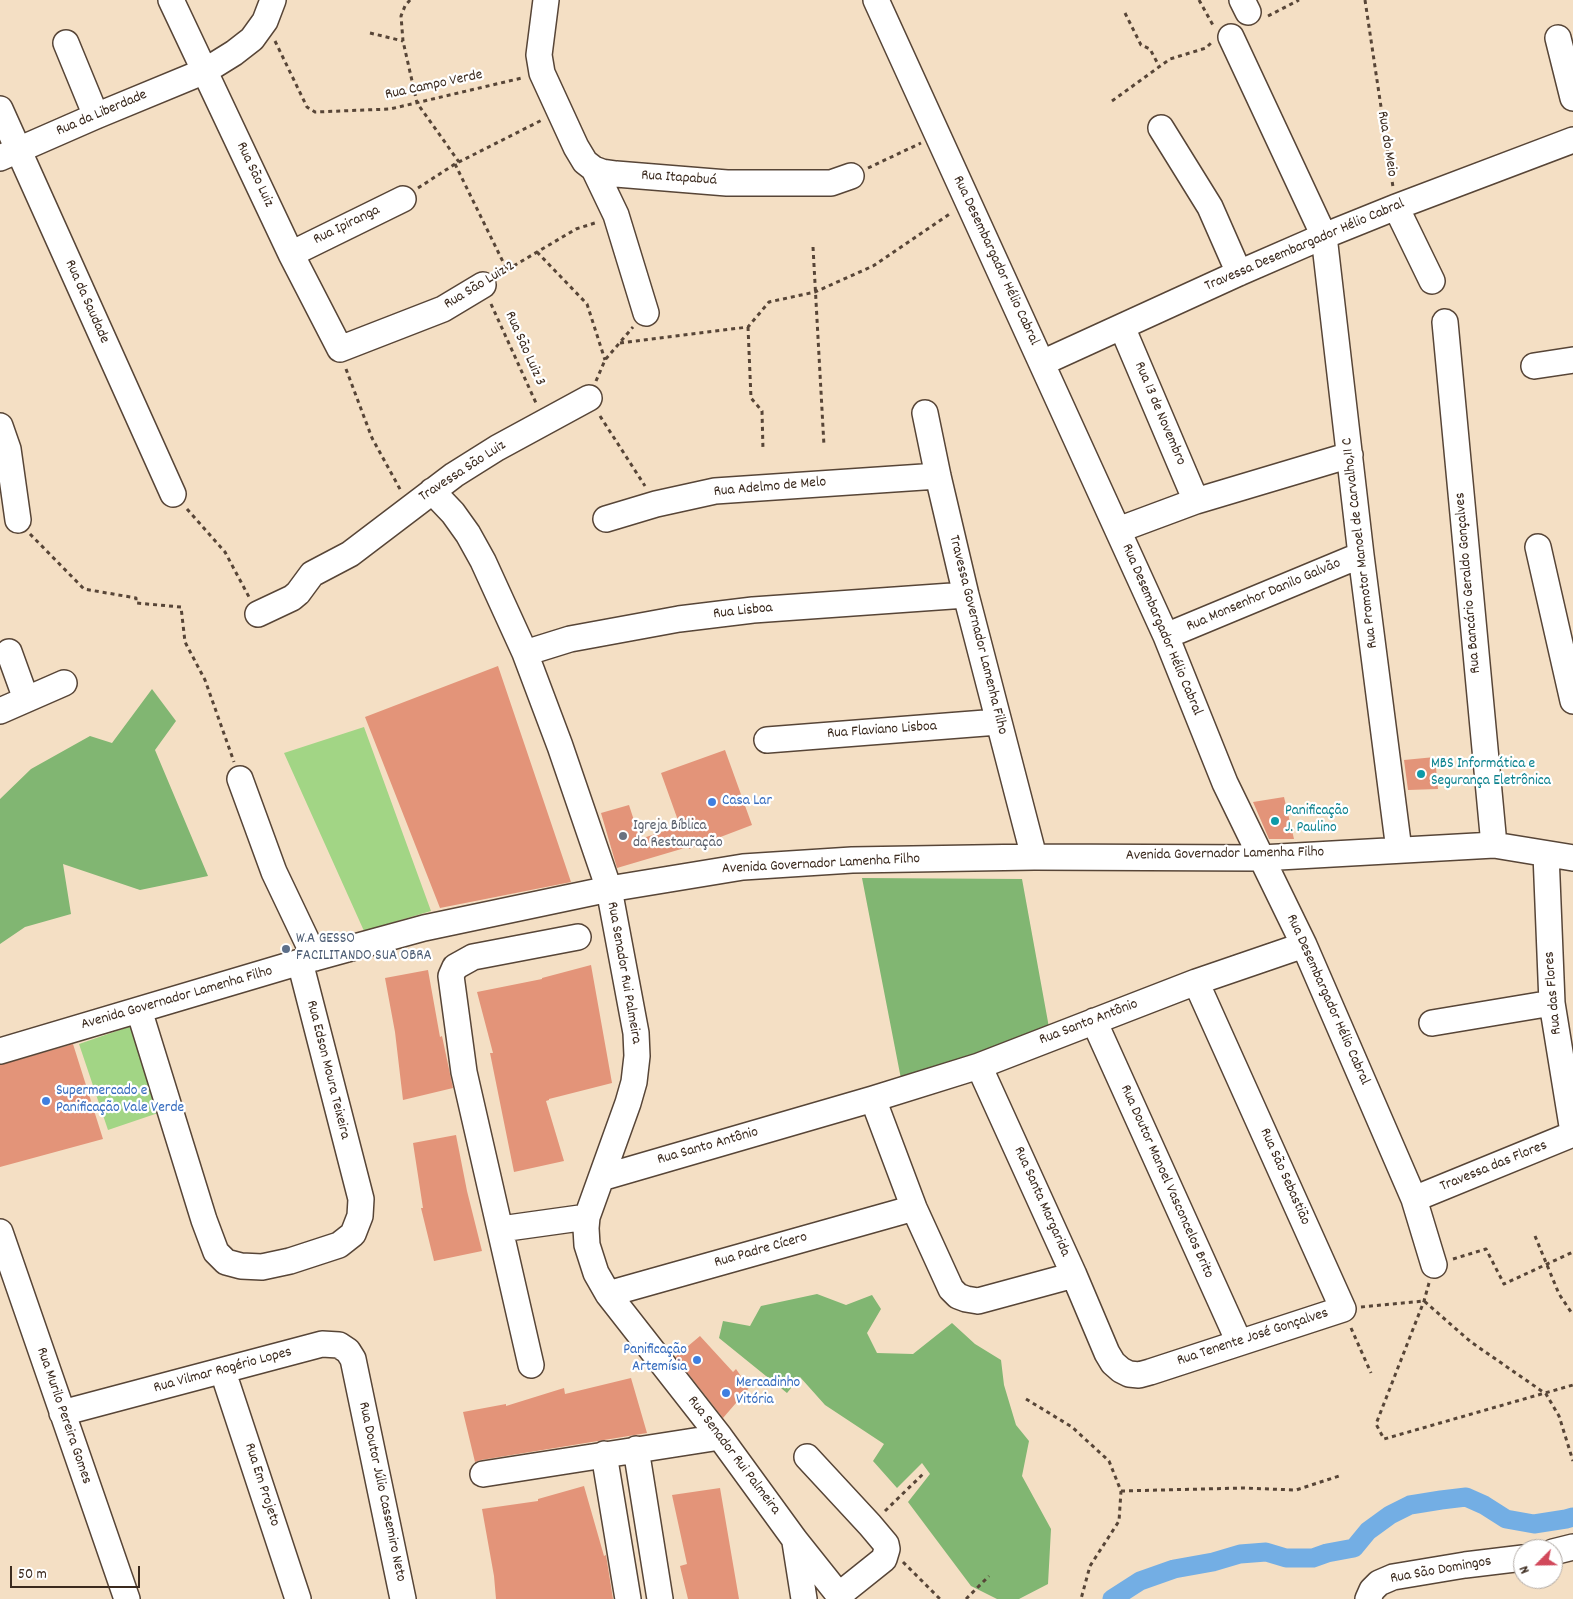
<!DOCTYPE html>
<html>
<head>
<meta charset="utf-8">
<style>
	body { margin:0 }
	#map { position:relative; width:1573px; height:1599px; overflow:hidden; background:#f4dfc4; font-family:Dekko,sans-serif }
	canvas { display:block }
	.north { position:absolute; left:1513px; top:1539px; width:50px; height:50px; box-sizing:border-box; background:#fff; border:1px solid #b1aaa5; border-radius:50%; rotate:247deg; font-size:14px; font-weight:700; line-height:20px; text-align:center; color:#3b2a1e }
	.north::after { content:''; display:block; margin:auto; width:18px; height:22px; background:#d1495b; clip-path:polygon(50% 0,100% 100%,50% 72%,0 100%) }
	.scale { position:absolute; left:10px; top:1566px; width:130px; height:22px; box-sizing:border-box; border:2px solid #3b2a1e; border-top:0; padding-left:6px; font-size:15px; line-height:18px; white-space:nowrap; color:#3b2a1e; -webkit-text-stroke:4px #fff; paint-order:stroke }
</style>
</head>
<body>
<div id="map">
<canvas width="1573" height="1599"></canvas>
<div class="north">N</div>
<div class="scale">50 m</div>
</div>
<script>
const g = document.querySelector('canvas').getContext('2d');
g.lineJoin = 'round';
function paint(path, color) { g.fillStyle = color; g.fill(path, 'evenodd'); }
const poly = rows => new Path2D(rows.map(r => 'M' + r).join(''));
function strokePath(path, color, width, dash) { g.strokeStyle = color; g.lineWidth = width; g.lineCap = dash ? 'butt' : 'round'; g.setLineDash(dash || []); g.stroke(path); }
function write(font, color, halo, rows, align = 'center') {
  g.font = font + ' Dekko,sans-serif'; g.lineWidth = 4.5; g.setLineDash([]); g.textBaseline = 'middle'; g.strokeStyle = halo; g.fillStyle = color; for (const [text, x, y, turn = 0] of rows) {
    g.save(); g.translate(x, y); g.rotate((+turn || 0) * Math.PI / 180); g.textAlign = isNaN(turn) ? turn : align; if (halo) g.strokeText(text, 0, 0); g.fillText(text, 0, 0); g.restore();
  }
}
const green = poly([
	[364,727,431,911,364,931,284,753],
	[137,1024,167,1110,108,1130,79,1044]
]);
const forest = poly([
	[152,689,176,721,155,750,208,876,140,890,63,864,71,914,25,927,0,944,0,799,31,769,90,736,112,743],
	[862,878,1022,879,1050,1033,902,1084],
	[817,1294,846,1305,872,1295,881,1309,867,1333,877,1353,913,1354,952,1323,975,1344,1001,1360,1004,1385,1016,1425,1029,1441,1022,1476,1051,1529,1048,1584,1019,1599,997,1599,971,1586,908,1502,930,1474,922,1463,897,1488,873,1461,884,1444,825,1405,800,1377,787,1393,719,1338,723,1321,750,1326,761,1306]
]);
const canal = poly([
	[1112,1599,1140,1581,1174,1569,1213,1562,1240,1554,1266,1552,1286,1558,1313,1558,1327,1553,1354,1548,1368,1531,1390,1515,1410,1505,1441,1500,1466,1497,1484,1505,1506,1519,1534,1524,1566,1519,1573,1517]
]);
const building = poly([
	[498,666,571,882,440,908,365,717],
	[725,750,752,825,689,849,688,847,617,868,601,813,629,805,640,839,680,826,661,773],
	[1435,757,1438,789,1408,790,1404,760],
	[1284,797,1294,839,1269,839,1253,802],
	[591,965,612,1083,549,1099,549,1100,546,1101,564,1161,514,1172,490,1053,493,1053,477,992,542,979,542,978],
	[428,970,440,1037,442,1036,453,1088,403,1100,395,1032,385,978],
	[73,1044,103,1139,0,1167,0,1065],
	[456,1135,467,1191,482,1251,434,1261,421,1208,423,1208,413,1143],
	[700,1336,733,1372,736,1369,749,1388,723,1418,675,1357],
	[631,1378,647,1433,481,1460,475,1462,463,1412,506,1404,506,1406,564,1388,565,1394],
	[584,1486,604,1556,606,1555,613,1599,496,1599,494,1576,482,1509,538,1501,538,1499],
	[720,1488,739,1599,688,1599,680,1566,687,1564,672,1495]
]);
const path = poly([
	[410,0,405,6,401,16,403,41,417,103,459,162],
	[1199,0,1214,27],
	[1365,0,1393,187],
	[1125,13,1141,45,1150,49,1159,66],
	[1268,16,1299,0],
	[370,33,403,41],
	[275,41,307,107,315,112,390,109,522,78],
	[1112,101,1170,59,1206,48,1212,42],
	[455,164,507,270],
	[868,168,921,143],
	[418,188,455,164,542,120],
	[813,247,824,446],
	[537,252,587,304,605,360],
	[500,274,576,229,598,222],
	[491,304,536,403],
	[748,327,751,398,762,411,763,450],
	[620,343,748,327,769,302,815,292,873,266,951,213],
	[346,369,372,438,401,491],
	[596,381,605,360,633,327],
	[600,416,645,486],
	[187,509,225,552,249,597],
	[30,534,84,589,136,598,136,603,181,607,185,642,205,680,234,762],
	[1535,1236,1559,1294,1573,1315],
	[1453,1259,1486,1249,1504,1284,1573,1252],
	[1429,1283,1424,1301,1376,1424,1384,1439,1573,1385],
	[1361,1307,1424,1301,1471,1342,1546,1394,1559,1416,1573,1461],
	[1351,1328,1371,1373],
	[1026,1399,1072,1427,1109,1461,1121,1491,1119,1521,1090,1566,1081,1599],
	[1121,1491,1243,1488,1296,1490,1342,1475],
	[885,1511,923,1474],
	[903,1562,940,1599],
	[966,1599,989,1576]
]);
const minor = poly([
	[171,0,291,254,340,349,443,309,483,285],
	[546,0,539,55,542,73,576,147,585,162,594,169,602,172,616,174,727,183,831,183,851,176],
	[876,0,1166,636,1225,783,1304,945,1414,1199,1434,1265],
	[1242,0,1248,12],
	[1231,37,1324,236,1361,555,1399,850],
	[1558,38,1573,98],
	[66,43,96,116],
	[0,109,173,494],
	[1161,128,1210,207,1239,273],
	[0,158,96,116,205,71,234,53,252,39,265,21,273,0],
	[594,169,616,215,646,313],
	[1396,207,1432,281],
	[291,254,403,199],
	[1445,322,1494,845],
	[1122,327,1196,501],
	[1042,363,1239,273,1324,236,1396,207,1573,140],
	[1534,366,1573,360],
	[925,413,938,476,966,595,1034,857],
	[0,426,8,449,18,520],
	[432,491,453,513,468,534,483,561,525,653,560,746,609,889,636,1033,637,1056,634,1082,628,1103,587,1217,586,1228,587,1245,596,1273,608,1294,720,1437,795,1540,842,1599],
	[606,519,656,504,715,491,938,476],
	[1118,530,1196,501,1350,455],
	[1538,547,1573,701],
	[258,614,292,598,298,593,312,574,350,554,454,475,497,448,589,398],
	[1166,636,1361,555],
	[9,652,26,699],
	[525,653,570,639,679,619,753,610,966,595],
	[0,711,64,683],
	[767,740,998,722],
	[240,779,274,872,315,958],
	[1546,854,1552,1003,1573,1132],
	[139,1010,204,1220,216,1252,226,1262,241,1266,262,1267,290,1261,339,1245,353,1234,360,1216,361,1199,300,962],
	[1094,1021,1239,1342],
	[1432,1023,1552,1003],
	[0,1051,300,962,424,928,609,889,743,867,852,860,1034,857,1261,858,1494,845,1573,858],
	[979,1066,1074,1275,1107,1353,1113,1363,1121,1370,1129,1374,1139,1375,1150,1372,1343,1309,1196,982],
	[873,1099,914,1208,951,1289,958,1296,966,1299,978,1301,1074,1275],
	[601,1178,873,1099,979,1066,1196,982,1304,945],
	[1414,1199,1573,1134],
	[501,1229,587,1217],
	[0,1232,127,1599],
	[608,1294,914,1208],
	[531,1365,464,1072,451,976,455,967,473,957,578,937],
	[223,1372,298,1599],
	[62,1413,322,1344,339,1345,348,1351,353,1359,403,1599],
	[636,1449,660,1599],
	[604,1454,628,1599],
	[807,1457,870,1525,886,1544,887,1549,884,1559,839,1595],
	[483,1474,720,1437],
	[795,1542,804,1599],
	[1553,1552,1573,1547],
	[1368,1599,1372,1590,1379,1583,1393,1577,1465,1565,1523,1558]
]);
const markers = [
	[1421,774,5,"#0f9aa8"],
	[712,802,5,"#3f7fe0"],
	[1275,821,5,"#0f9aa8"],
	[623,836,5,"#6b7280"],
	[286,949,5,"#5c6f8a"],
	[46,1101,5,"#3f7fe0"],
	[697,1360,5,"#3f7fe0"],
	[726,1393,5,"#3f7fe0"]
];
const streetNames = [
	["Rua Campo Verde",434,86,-12],
	["Rua da Liberdade",102,114,-23],
	["Rua do Meio",1386,144,81],
	["Rua São Luiz",254,175,65],
	["Rua Itapabuá",679,179,4],
	["Rua Ipiranga",347,226,-26],
	["Travessa Desembargador Hélio Cabral",1305,246,-23],
	["Rua Desembargador Hélio Cabral",995,261,65],
	["Rua São Luiz 2",480,286,-31],
	["Rua da Saudade",86,302,66],
	["Rua São Luiz 3",524,349,66],
	["Rua 13 de Novembro",1159,414,67],
	["Travessa São Luiz",463,472,-33],
	["Rua Adelmo de Melo",770,488,-5],
	["Rua Promotor Manoel de Carvalho,11 C",1361,543,-97],
	["Rua Bancário Geraldo Gonçalves",1469,583,-95],
	["Rua Monsenhor Danilo Galvão",1264,596,-23],
	["Rua Lisboa",743,612,-6],
	["Rua Desembargador Hélio Cabral",1161,630,67],
	["Travessa Governador Lamenha Filho",977,635,76],
	["Rua Flaviano Lisboa",882,731,-4],
	["Avenida Governador Lamenha Filho",1225,855,-1],
	["Avenida Governador Lamenha Filho",821,865,-3],
	["Rua Senador Rui Palmeira",623,973,80],
	["Rua das Flores",1554,993,-95],
	["Avenida Governador Lamenha Filho",177,999,-16],
	["Rua Desembargador Hélio Cabral",1327,1000,66],
	["Rua Santo Antônio",1089,1023,-21],
	["Rua Edson Moura Teixeira",327,1070,76],
	["Rua Santo Antônio",708,1147,-16],
	["Travessa das Flores",1494,1167,-22],
	["Rua São Sebastião",1284,1177,66],
	["Rua Doutor Manoel Vasconcelos Brito",1166,1182,66],
	["Rua Santa Margarida",1041,1202,66],
	["Rua Padre Cícero",761,1251,-16],
	["Rua Tenente José Gonçalves",1253,1338,-18],
	["Rua Vilmar Rogério Lopes",223,1371,-15],
	["Rua Murilo Pereira Gomes",63,1416,71],
	["Rua Senador Rui Palmeira",733,1456,53],
	["Rua Em Projeto",261,1485,72],
	["Rua Doutor Júlio Cassemiro Neto",381,1492,78],
	["Rua São Domingos",1441,1571,-10]
];
const cultureNames = [
	["MBS Informática e",1431,765],
	["Segurança Eletrônica",1431,782],
	["Panificação",1285,812],
	["J. Paulino",1285,829]
];
const shopNames = [
	["Casa Lar",722,802],
	["Supermercado e",56,1092],
	["Panificação Vale Verde",56,1109],
	["Panificação",687,1351,"right"],
	["Artemísia",687,1368,"right"],
	["Mercadinho",736,1384],
	["Vitória",736,1401]
];
const worshipNames = [
	["Igreja Bíblica",633,827],
	["da Restauração",633,844]
];
const serviceNames = [
	["W.A GESSO",296,940],
	["FACILITANDO SUA OBRA",296,957]
];
paint(green, '#a2d585');
paint(forest, '#81b672');
strokePath(canal, '#73aee4', 19);
paint(building, '#e39479');
strokePath(minor, '#574537', 28);
strokePath(path, '#574537', 3, [4, 4]);
strokePath(minor, '#fff', 25);
for (const [x, y, r, color] of markers) { const dot = new Path2D(); dot.arc(x, y, r, 0, 2 * Math.PI); g.fillStyle = color; g.fill(dot); strokePath(dot, '#fff', 2); }
write('15px', '#3b2a1e', '#fff', streetNames);
write('15px', '#0d838f', '#fff', cultureNames, 'left');
write('15px', '#366cbe', '#fff', shopNames, 'left');
write('15px', '#5b616d', '#fff', worshipNames, 'left');
write('15px', '#4e5e75', '#fff', serviceNames, 'left');
</script>
</body>
</html>
